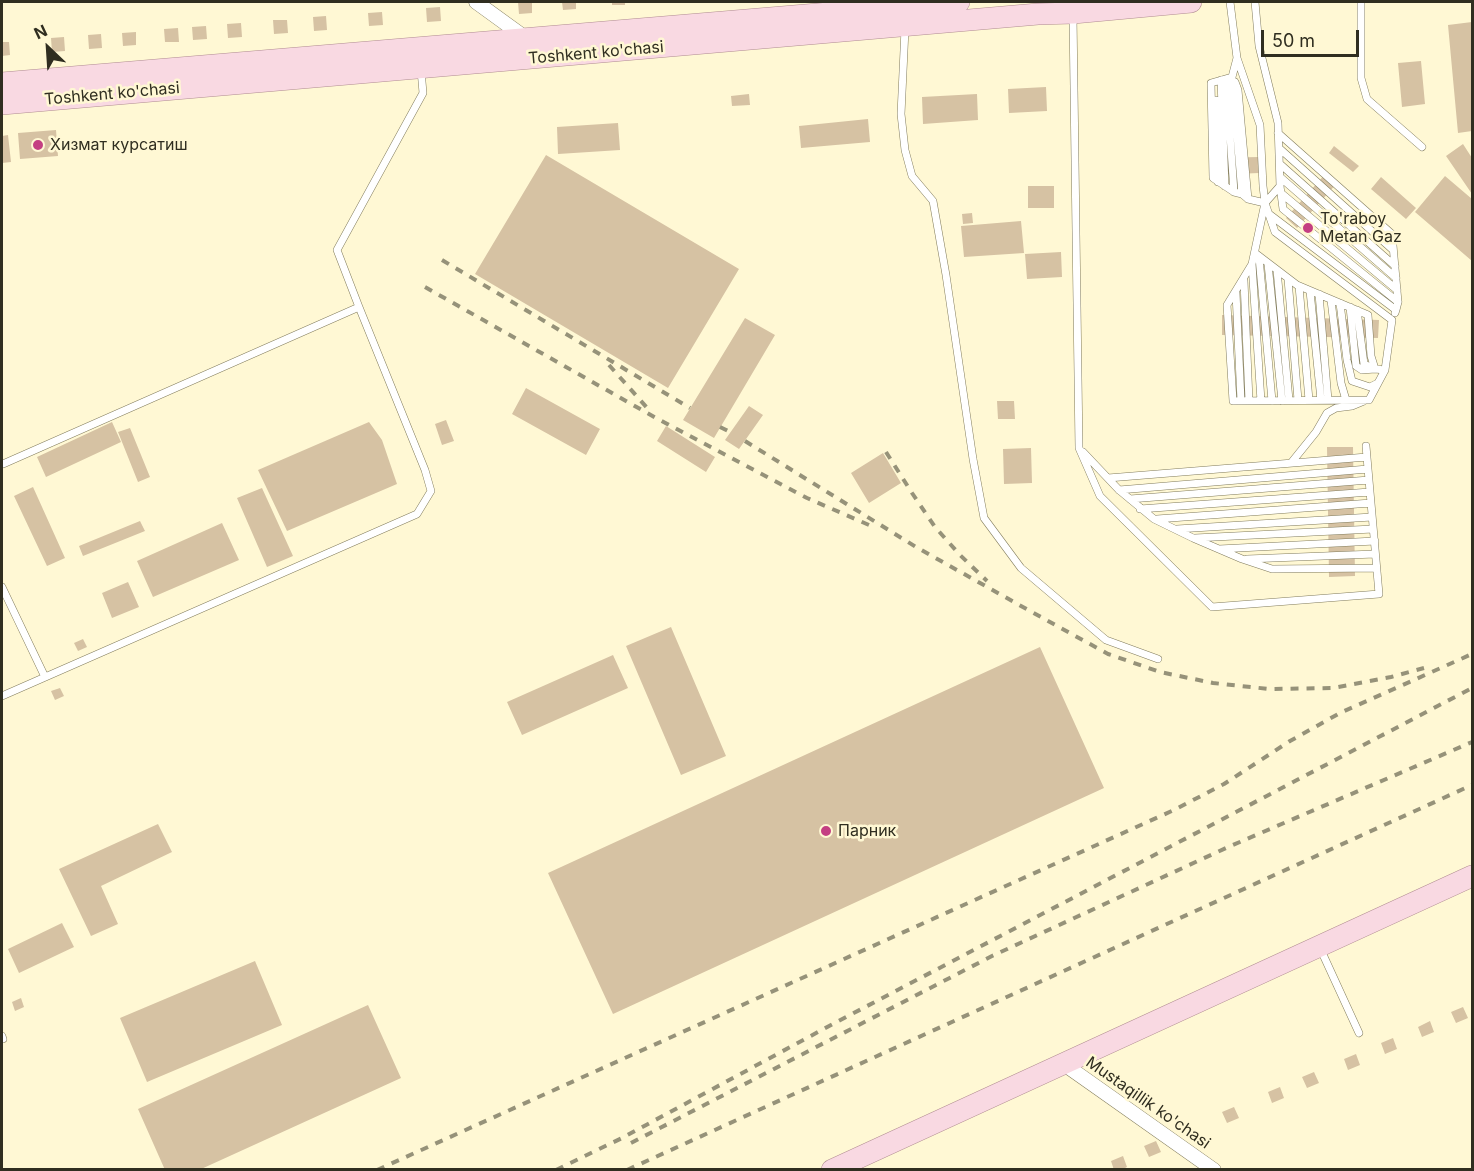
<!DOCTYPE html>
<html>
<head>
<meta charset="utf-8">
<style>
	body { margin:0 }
	#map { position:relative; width:1474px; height:1171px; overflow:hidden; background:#fff8d4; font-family:Inter,sans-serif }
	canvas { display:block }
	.frame { position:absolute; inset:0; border:3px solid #302e20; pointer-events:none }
	.north { position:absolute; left:18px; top:18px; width:60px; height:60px; -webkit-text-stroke:4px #fff8d4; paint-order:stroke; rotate:335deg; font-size:16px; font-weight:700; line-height:24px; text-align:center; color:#302e20 }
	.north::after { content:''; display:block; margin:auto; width:21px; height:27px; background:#302e20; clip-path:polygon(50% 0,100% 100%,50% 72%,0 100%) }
	.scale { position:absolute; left:1261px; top:30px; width:98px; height:27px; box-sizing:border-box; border:3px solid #302e20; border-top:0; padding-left:8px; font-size:18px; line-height:21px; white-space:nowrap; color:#302e20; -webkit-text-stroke:4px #fff8d4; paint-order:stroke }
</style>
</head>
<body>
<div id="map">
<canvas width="1474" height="1171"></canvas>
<div class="frame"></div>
<div class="north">N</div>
<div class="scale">50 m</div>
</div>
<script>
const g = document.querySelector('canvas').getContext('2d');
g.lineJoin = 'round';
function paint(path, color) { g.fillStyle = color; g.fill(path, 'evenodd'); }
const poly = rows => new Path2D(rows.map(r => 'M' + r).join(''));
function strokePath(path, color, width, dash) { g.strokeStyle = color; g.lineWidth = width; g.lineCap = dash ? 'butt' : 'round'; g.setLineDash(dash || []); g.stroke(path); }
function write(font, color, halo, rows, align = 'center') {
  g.font = font + ' Inter,sans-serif'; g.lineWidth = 5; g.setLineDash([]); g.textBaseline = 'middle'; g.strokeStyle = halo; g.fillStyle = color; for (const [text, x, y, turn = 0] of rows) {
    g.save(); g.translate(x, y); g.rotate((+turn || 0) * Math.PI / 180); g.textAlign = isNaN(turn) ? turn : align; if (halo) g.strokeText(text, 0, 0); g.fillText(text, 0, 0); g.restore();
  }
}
const building = poly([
	[518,2,532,2,532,13,519,14],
	[562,2,576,2,576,9,563,10],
	[612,2,625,2,625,5,612,5],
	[440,7,441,21,427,22,426,8],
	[382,12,383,25,369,26,368,13],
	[326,16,327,30,314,31,313,17],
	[273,20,287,20,288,33,274,34],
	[1472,22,1472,131,1458,133,1448,25],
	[241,23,242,37,228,38,227,24],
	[206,26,207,39,193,40,192,27],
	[178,28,179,42,165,42,164,29],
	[136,32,136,45,123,46,122,33],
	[101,34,102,48,89,49,88,35],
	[64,37,65,51,52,52,51,38],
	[2,42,9,42,10,55,2,56],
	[1421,61,1425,104,1402,107,1398,63],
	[1046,87,1047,111,1009,113,1008,89],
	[749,94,750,105,732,106,731,96],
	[977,94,978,120,923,124,922,97],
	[868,119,870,142,801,148,799,126],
	[618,123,620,150,558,154,557,127],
	[56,130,58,156,20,159,18,133],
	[8,135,11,162,2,163,2,136],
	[1463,144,1472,158,1472,194,1446,156],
	[1334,146,1359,166,1353,172,1329,153],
	[546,155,739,269,668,388,475,274],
	[1259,157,1259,173,1211,175,1210,158],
	[1327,172,1338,182,1297,228,1286,218],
	[1445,176,1472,199,1472,261,1415,212],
	[1381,177,1416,208,1406,219,1371,189],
	[1028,186,1054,186,1054,208,1028,208],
	[972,213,973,223,963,224,962,214],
	[1021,221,1024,253,964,257,961,226],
	[1061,252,1062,277,1027,279,1025,254],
	[1222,315,1379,320,1378,338,1222,335],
	[745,318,775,335,714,438,683,420],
	[526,388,600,429,586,455,512,414],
	[997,401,1014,401,1015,419,998,419],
	[749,406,763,415,739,449,725,440],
	[446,420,454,441,442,445,435,424],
	[112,422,121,442,46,477,37,457],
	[369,422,382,440,397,484,287,531,258,470],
	[666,426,715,457,706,472,657,441],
	[130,428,150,477,138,482,118,432],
	[1327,447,1353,447,1355,576,1329,577],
	[1031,448,1032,483,1004,484,1003,449],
	[883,453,901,483,869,503,851,473],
	[33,487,65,558,47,566,14,496],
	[262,488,293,556,267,567,237,498],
	[140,521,145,531,83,556,79,546],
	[222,523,239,560,153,597,137,561],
	[128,582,139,607,112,618,102,593],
	[671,627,726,756,681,775,626,646],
	[83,639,87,647,78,651,74,643],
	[1040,647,1104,788,613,1014,548,873],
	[613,655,628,688,522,735,507,702],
	[60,688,64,696,55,700,51,691],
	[158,824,172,852,101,886,118,924,91,936,59,869],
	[62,923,74,947,19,973,8,949],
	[255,961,282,1025,147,1082,120,1018],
	[21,998,24,1007,15,1011,12,1002],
	[368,1005,401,1078,199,1170,165,1170,138,1109],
	[1463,1007,1468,1018,1456,1023,1451,1012],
	[1430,1021,1434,1032,1422,1037,1418,1027],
	[1393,1038,1397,1049,1385,1054,1381,1043],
	[1356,1054,1360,1065,1348,1070,1344,1059],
	[1314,1072,1319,1083,1307,1088,1302,1077],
	[1280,1087,1284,1098,1272,1103,1268,1092],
	[1234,1107,1239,1118,1227,1123,1222,1112],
	[1156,1141,1161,1152,1149,1157,1144,1146],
	[1123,1156,1127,1167,1121,1170,1114,1170,1111,1161]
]);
const lane = poly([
	[1230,2,1237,58,1232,77,1242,194],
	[1255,2,1259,46,1278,123,1280,186,1283,209,1398,302],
	[1361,2,1361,78,1367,99,1422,147],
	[1073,16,1079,448,1100,496,1212,607,1379,594,1366,446],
	[905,29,901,114,905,150,912,176,933,201,946,275,973,459,984,518,1021,568,1106,640,1158,659],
	[1237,58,1260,125,1263,186,1265,203,1275,232,1392,320,1385,370,1369,400,1233,401,1227,305,1252,264],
	[1232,77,1211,83,1213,178,1234,192,1242,194,1248,199,1265,203],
	[1226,79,1234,192],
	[1221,80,1225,186],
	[1235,82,1238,90,1248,199],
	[1216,100,1218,182],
	[1278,133,1392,234,1398,302,1396,310],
	[1279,148,1393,250],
	[1280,164,1395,266],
	[1280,177,1396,278],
	[1281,193,1397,290],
	[1269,214,1396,310,1395,313],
	[1255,253,1297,285,1368,315,1371,356,1375,369,1385,370],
	[1259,257,1272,401],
	[1268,264,1282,401],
	[1277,270,1289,400],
	[1288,279,1298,400],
	[1244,281,1249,401],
	[1299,286,1309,400],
	[1310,291,1321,400],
	[1236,293,1241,401],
	[1319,294,1328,400],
	[1331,300,1341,383,1346,400],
	[1340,303,1347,360,1352,381,1370,387,1378,383],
	[1350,307,1356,366,1362,370,1375,369],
	[1357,310,1364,364,1372,368],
	[1261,401,1252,264,1265,203,1280,186],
	[1083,452,1119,490,1154,519,1193,538,1242,559,1272,569,1376,568],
	[1291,463,1316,432,1327,413,1336,408,1352,406,1364,401],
	[3,464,359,307],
	[1108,478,1367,457],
	[1119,490,1368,469],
	[1130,499,1369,480],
	[1140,509,1370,492],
	[1157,519,1371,503],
	[1177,529,1372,517],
	[1195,538,1373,529],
	[1219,549,1375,541],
	[1247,559,1375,554],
	[2,587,45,677],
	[2,696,417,514,431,491,425,470,359,307,337,250,423,93,421,70],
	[1320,948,1359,1033],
	[2,1036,3,1039]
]);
const street = poly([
	[476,2,527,39],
	[1064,1064,1214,1170]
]);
const primary = poly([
	[2,83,959,2],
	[2,104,1038,14,1073,13,1191,2],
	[832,1170,1472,876]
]);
const rail = poly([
	[442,260,690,408],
	[425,287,656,418,807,498,869,525],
	[609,365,649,410],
	[720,427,730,432],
	[745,441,916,547,1021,606,1108,654,1160,672,1213,683,1269,689,1333,688,1391,677,1424,668],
	[886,452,912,493,935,527,960,555,987,581],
	[631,1143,992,956,1226,848,1472,742],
	[377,1170,1174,810,1224,784,1290,741,1340,713,1472,654],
	[556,1170,622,1138,831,1025,1472,688],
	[627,1170,1472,785]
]);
const markers = [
	[38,145,6,"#c43f82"],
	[1308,228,6,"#c43f82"],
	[826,831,6,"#c43f82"]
];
const streetNames = [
	["Toshkent ko'chasi",596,53,-5],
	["Toshkent ko'chasi",112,94,-5],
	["Mustaqillik ko'chasi",1148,1103,35]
];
const poiNames = [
	["Хизмат курсатиш",50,145],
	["To'raboy",1320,219],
	["Metan Gaz",1320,237],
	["Парник",838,831]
];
paint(building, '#d6c2a3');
strokePath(lane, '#827c5c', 8);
strokePath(street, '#827c5c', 15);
strokePath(primary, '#b08c91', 22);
strokePath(lane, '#fff', 7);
strokePath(street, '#fff', 14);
strokePath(primary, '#f9d9e2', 21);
strokePath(rail, '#969279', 4, [8, 8]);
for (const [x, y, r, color] of markers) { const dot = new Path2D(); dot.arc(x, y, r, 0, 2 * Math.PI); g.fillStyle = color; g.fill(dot); strokePath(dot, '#fff8d4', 2); }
write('16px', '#302e20', '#fff8d4', streetNames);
write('16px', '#302e20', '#fff8d4', poiNames, 'left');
</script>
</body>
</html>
